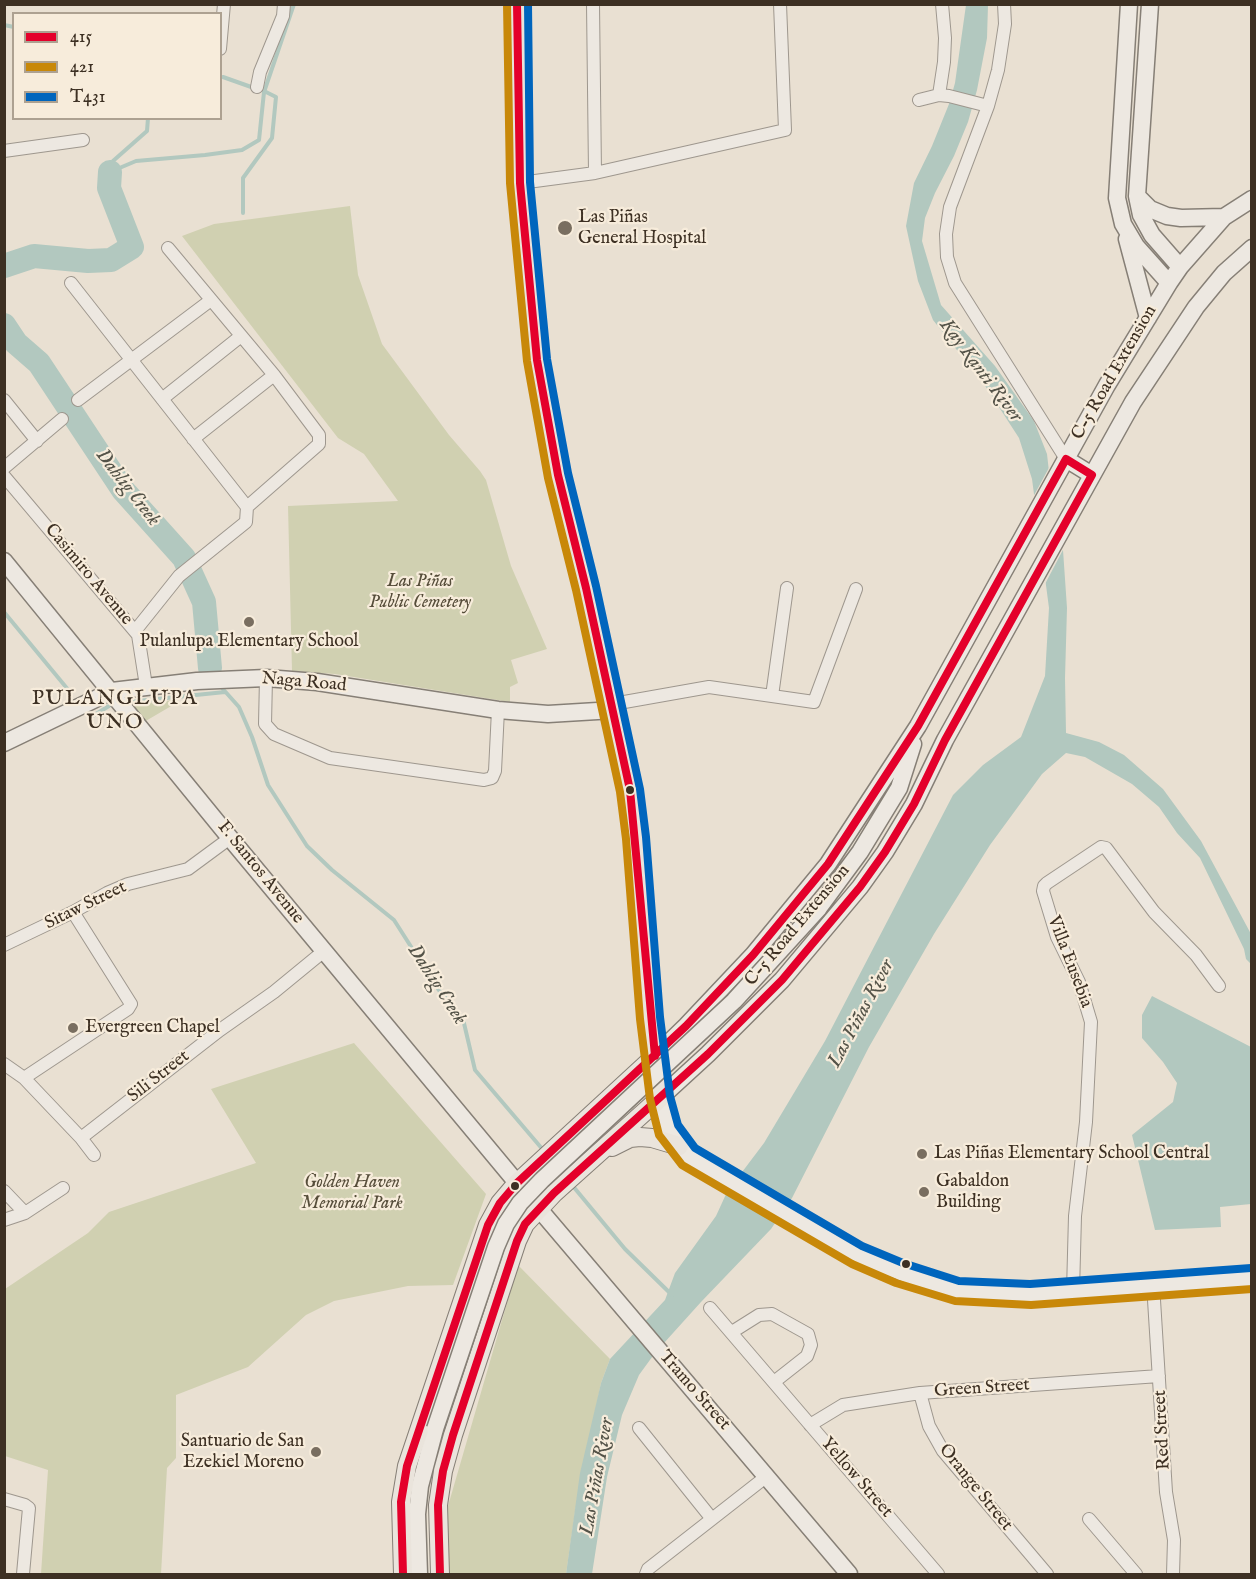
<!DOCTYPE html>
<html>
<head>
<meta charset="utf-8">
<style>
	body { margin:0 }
	#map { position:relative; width:1256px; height:1579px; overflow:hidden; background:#e9e0d2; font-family:"IM FELL English",serif }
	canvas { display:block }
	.frame { position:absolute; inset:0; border:6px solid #3d3023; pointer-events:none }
	.legend { position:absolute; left:12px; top:12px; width:210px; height:108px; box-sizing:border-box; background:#f7ecdb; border:2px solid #ada191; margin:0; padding:8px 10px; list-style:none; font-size:18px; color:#3d3023 }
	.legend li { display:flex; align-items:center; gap:12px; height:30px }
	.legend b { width:30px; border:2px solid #ada191 }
</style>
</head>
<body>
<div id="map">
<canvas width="1256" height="1579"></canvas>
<div class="frame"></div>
<ul class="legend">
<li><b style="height:8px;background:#e4002b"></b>415</li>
<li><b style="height:8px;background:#c88809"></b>421</li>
<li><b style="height:8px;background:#0065bd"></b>T431</li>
</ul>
</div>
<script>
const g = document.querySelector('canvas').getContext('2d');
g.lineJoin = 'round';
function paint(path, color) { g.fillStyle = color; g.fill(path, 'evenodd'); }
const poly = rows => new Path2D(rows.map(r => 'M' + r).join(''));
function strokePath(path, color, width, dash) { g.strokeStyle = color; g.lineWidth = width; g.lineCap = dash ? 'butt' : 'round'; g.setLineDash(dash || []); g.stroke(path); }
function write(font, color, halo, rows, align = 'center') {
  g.font = font + ' "IM FELL English",serif'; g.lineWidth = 4.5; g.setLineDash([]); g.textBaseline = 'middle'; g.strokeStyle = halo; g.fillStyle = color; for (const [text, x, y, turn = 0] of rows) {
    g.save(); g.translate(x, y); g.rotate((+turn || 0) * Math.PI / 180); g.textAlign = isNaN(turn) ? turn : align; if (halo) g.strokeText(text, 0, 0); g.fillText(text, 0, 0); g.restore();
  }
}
const green = poly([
	[350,206,358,275,382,344,449,435,480,471,486,480,511,566,547,649,511,660,518,683,510,687,510,702,335,674,292,671,288,506,398,501,364,454,338,438,182,236,214,224],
	[174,700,173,705,144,722,129,705],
	[354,1043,486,1194,453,1285,408,1286,334,1301,306,1315,248,1367,176,1395,176,1458,167,1468,161,1574,41,1574,48,1470,5,1456,5,1289,88,1233,109,1212,256,1163,211,1089],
	[518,1265,610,1359,601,1383,575,1512,566,1574,449,1574,446,1535,448,1506]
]);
const water = poly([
	[966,5,988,5,987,38,977,90,968,122,954,156,935,193,925,218,922,241,941,305,995,366,1034,421,1047,454,1054,516,1063,550,1067,608,1065,678,1066,733,1099,742,1124,755,1163,789,1201,841,1251,934,1251,964,1246,959,1244,949,1200,858,1177,833,1159,807,1132,784,1085,757,1066,753,1042,774,990,845,934,934,869,1047,792,1198,771,1229,701,1302,655,1353,639,1375,622,1415,607,1477,592,1574,566,1574,580,1473,601,1383,610,1359,665,1300,675,1273,716,1216,727,1192,764,1143,825,1041,953,795,983,765,1021,737,1045,676,1049,608,1032,479,1019,438,984,384,933,320,918,281,906,226,914,183,932,146,949,104,955,83],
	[1152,996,1251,1047,1251,1204,1220,1207,1221,1227,1155,1230,1132,1135,1173,1102,1177,1083,1163,1062,1142,1038,1142,1015]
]);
const pier = poly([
	[1051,464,1057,515,1065,546,1044,586,1032,499]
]);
const stream = poly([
	[4,25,14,27],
	[223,77,254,88],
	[110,171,113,161,147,131,148,118],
	[110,172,136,161,205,155,242,150,259,140,264,92,294,4],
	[243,213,243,178,272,138,276,97,264,91],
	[4,612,70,692],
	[222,688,239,707,252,737,268,785,307,846,332,870,394,920,438,989,463,1019,475,1070,544,1151],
	[128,702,225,692],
	[86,711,91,717,109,706],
	[572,1185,625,1249,672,1295]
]);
const river = poly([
	[4,266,34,256,88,261,111,260,132,247,109,188,110,172],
	[4,325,16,343,39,363,123,490,184,558,204,602,210,668]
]);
const street = poly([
	[593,4,595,173],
	[1004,4,1005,24,998,70,988,106,950,207,946,234,947,257,955,283,1066,459],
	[220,49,224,4],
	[257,87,260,72,283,16,284,4],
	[939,95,944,62,945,38,942,4],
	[919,100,939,95,949,96,988,106],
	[4,151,83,140],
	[520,183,595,173,785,130,780,4],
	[168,248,274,375,319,435,319,444,247,507],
	[71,283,247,507,246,522,179,576,135,631],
	[162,399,241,336],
	[4,400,37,441],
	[78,400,211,300],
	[193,439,274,375],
	[4,468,62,419],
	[4,476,138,635,146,686],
	[266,678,265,724,274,734,330,758,484,780,492,778,495,771,498,710],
	[772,696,787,588],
	[613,704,709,687,814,702,856,589],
	[4,945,73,912,107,893,128,884,188,869,230,838],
	[4,1064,24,1078,81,1138,94,1155],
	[24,1078,128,1009,131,1004,73,912],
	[81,1138,220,1030,274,992,324,951],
	[4,1191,25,1213],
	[4,1220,25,1213,63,1188],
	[1153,1284,1166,1492,1174,1540,1173,1574],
	[1073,1291,1075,1216,1086,1122,1091,1022,1079,982,1057,937,1043,891,1044,886,1047,883,1101,847,1106,848,1154,912,1196,955,1219,986],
	[710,1308,938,1574],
	[732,1332,759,1315,772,1314,808,1334,811,1345,807,1356,774,1382],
	[920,1393,929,1426,943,1451,1047,1574],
	[810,1425,843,1405,920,1393,1159,1376],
	[639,1428,712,1519],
	[4,1499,25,1505,29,1508,23,1574],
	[1089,1519,1136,1574],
	[646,1574,648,1569,767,1476]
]);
const secondary = poly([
	[1129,4,1117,198,1123,224,1136,246,1169,283],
	[1150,4,1137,196,1141,215,1152,235,1180,267],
	[1137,196,1150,209,1167,216,1181,218,1224,217],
	[1127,239,1148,318],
	[1252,248,1224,273,1196,307,1133,402,945,740,914,804,885,852,860,887,782,980,708,1054,660,1098,668,1129,679,1146,688,1156,857,1255,921,1280,957,1291,1030,1295,1252,1278],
	[1066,459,1092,475],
	[4,561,230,838,517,1183,849,1574],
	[4,743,112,691,197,681,266,678,317,682,498,710,548,714,614,710],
	[818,909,860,852,899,788,913,744],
	[655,1056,686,1026,753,955,828,864,918,726,1107,385,1169,283,1180,267,1224,217,1252,199],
	[419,1574,417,1514,420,1486,435,1429]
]);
const primary = poly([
	[612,1147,630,1138,640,1137,652,1138,679,1146],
	[403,1574,401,1502,407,1466,488,1225,500,1203,517,1183,655,1056],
	[440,1574,438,1505,443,1471,453,1435,517,1241,525,1224,554,1193,660,1098,650,1018,636,838,630,790,586,588,558,475,537,360,520,183,517,4]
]);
const secondaryBridge = poly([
	[435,1429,496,1247,506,1224,520,1203,542,1180,734,1001,818,909]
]);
const bus1 = poly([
	[517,4,520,183,537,360,558,475,586,588,630,790,655,1056],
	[403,1574,401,1502,407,1466,488,1225,500,1203,517,1183,686,1026,753,955,828,864,918,726,1066,459,1092,475,945,740,914,804,885,852,860,887,782,980,708,1054,554,1193,525,1224,517,1241,453,1435,443,1471,438,1505,440,1574]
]);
const bus2 = poly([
	[507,4,510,183,527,361,548,478,576,590,620,792,626,839,640,1019,650,1099,659,1135,682,1165,852,1264,896,1283,955,1301,1031,1305,1252,1289]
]);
const bus3 = poly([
	[528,4,530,182,547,359,568,473,596,586,640,789,646,837,660,1017,670,1096,678,1125,695,1148,862,1246,903,1263,959,1281,1030,1284,1251,1268]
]);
const markers = [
	[565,228,8,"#796e60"],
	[249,622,6,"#796e60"],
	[630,790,5,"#3d3023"],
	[73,1028,6,"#796e60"],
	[922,1154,6,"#796e60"],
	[515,1186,5,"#3d3023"],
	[924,1192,6,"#796e60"],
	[906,1264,5,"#3d3023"],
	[316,1452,6,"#796e60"]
];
const poiNames = [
	["Las Piñas",578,218],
	["General Hospital",578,239],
	["Pulanlupa Elementary School",249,642,"center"],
	["Evergreen Chapel",85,1028],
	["Las Piñas Elementary School Central",934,1154],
	["Gabaldon",936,1182],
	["Building",936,1203],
	["Santuario de San",304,1442,"right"],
	["Ezekiel Moreno",304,1463,"right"]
];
const streetNames = [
	["C-5 Road Extension",1115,373,-60],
	["Casimiro Avenue",88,575,50],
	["Naga Road",304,683,5],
	["F. Santos Avenue",260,873,51],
	["Sitaw Street",86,906,-26],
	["C-5 Road Extension",798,926,-50],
	["Villa Eusebia",1069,962,69],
	["Sili Street",159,1077,-38],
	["Green Street",982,1389,-4],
	["Tramo Street",694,1391,49],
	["Red Street",1163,1430,-93],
	["Yellow Street",856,1478,49],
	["Orange Street",975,1488,51]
];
const parkNames = [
	["Las Piñas",420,582],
	["Public Cemetery",420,603],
	["Golden Haven",352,1183],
	["Memorial Park",352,1204]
];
const waterNames = [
	["Kay Kanti River",980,371,53],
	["Dahlig Creek",127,488,52],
	["Dahlig Creek",436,985,57],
	["Las Piñas River",862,1014,-62],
	["Las Piñas River",598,1477,-80]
];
const quarterNames = [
	["PULANGLUPA",115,700],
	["UNO",115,724]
];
paint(green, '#d0d0b1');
paint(water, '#b2c8bf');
paint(pier, '#e9e0d2');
strokePath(stream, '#b2c8bf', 4);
strokePath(river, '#b2c8bf', 24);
strokePath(street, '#9e978e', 14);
strokePath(secondary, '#867f76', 19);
strokePath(primary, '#867f76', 20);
strokePath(street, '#ede8e1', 12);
strokePath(secondary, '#ede8e1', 16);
strokePath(primary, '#eae4dc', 18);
strokePath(secondaryBridge, '#867f76', 19, []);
strokePath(secondaryBridge, '#ede8e1', 16);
strokePath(bus1, '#e4002b', 8);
strokePath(bus2, '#c88809', 8);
strokePath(bus3, '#0065bd', 8);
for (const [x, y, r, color] of markers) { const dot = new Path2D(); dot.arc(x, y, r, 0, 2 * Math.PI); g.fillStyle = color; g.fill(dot); strokePath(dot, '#f7ecdb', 2); }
write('18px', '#3d3023', '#f7ecdb', poiNames, 'left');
write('18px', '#3d3023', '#f7ecdb', streetNames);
write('italic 18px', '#564d3a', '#f7ecdb', parkNames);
write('italic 20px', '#545348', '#f7ecdb', waterNames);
g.letterSpacing = '1.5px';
write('21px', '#3d3023', '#f7ecdb', quarterNames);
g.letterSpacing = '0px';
</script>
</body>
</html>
